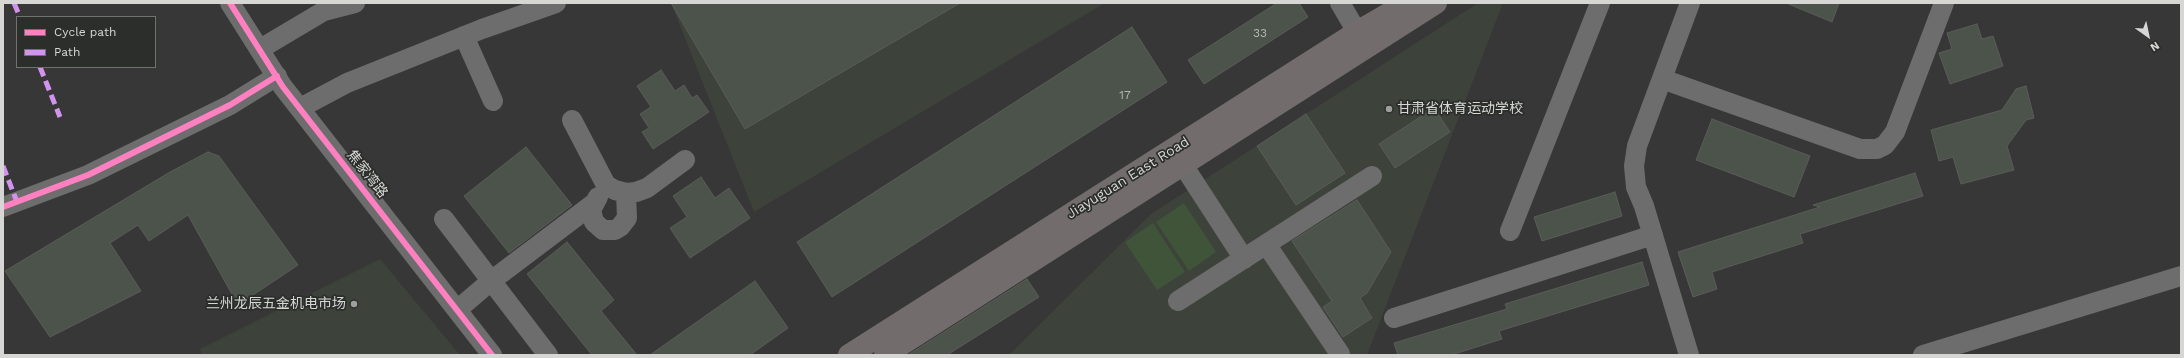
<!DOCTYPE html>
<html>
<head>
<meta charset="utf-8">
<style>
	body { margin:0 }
	#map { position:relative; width:2184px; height:358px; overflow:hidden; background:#363736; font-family:"Work Sans",sans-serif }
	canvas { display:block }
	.frame { position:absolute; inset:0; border:4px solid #d6d7d5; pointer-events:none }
	.legend { position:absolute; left:16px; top:16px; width:140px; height:52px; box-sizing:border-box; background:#2c2e2b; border:1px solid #70726f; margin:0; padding:5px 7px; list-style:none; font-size:12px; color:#d6d7d5 }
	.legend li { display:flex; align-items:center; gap:8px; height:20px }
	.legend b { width:20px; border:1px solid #70726f }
	.north { position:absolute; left:2128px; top:16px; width:40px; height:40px; -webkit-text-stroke:3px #2c2e2b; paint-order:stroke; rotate:147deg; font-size:11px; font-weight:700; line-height:16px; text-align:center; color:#d6d7d5 }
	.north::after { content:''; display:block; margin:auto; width:14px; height:18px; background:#d6d7d5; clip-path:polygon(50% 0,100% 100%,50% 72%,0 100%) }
</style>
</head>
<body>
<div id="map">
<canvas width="2184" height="358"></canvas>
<div class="frame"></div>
<ul class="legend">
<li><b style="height:5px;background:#ff80c0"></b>Cycle path</li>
<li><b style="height:5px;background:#d193ec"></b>Path</li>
</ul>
<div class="north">N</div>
</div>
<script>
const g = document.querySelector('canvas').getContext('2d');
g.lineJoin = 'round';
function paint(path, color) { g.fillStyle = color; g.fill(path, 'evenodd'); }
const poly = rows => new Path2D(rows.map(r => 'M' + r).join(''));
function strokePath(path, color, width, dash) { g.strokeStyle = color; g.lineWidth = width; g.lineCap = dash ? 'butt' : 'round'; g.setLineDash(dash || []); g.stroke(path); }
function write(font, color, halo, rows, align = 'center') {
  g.font = font + ' "Work Sans","Noto Sans SC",sans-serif'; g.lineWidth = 3.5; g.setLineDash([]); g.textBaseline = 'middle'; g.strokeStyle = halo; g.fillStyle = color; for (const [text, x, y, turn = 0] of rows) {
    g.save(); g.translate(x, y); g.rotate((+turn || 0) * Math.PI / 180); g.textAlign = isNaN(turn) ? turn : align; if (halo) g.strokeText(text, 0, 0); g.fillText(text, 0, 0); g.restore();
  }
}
const built = poly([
	[671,3,1105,3,754,212],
	[1478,3,1503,3,1367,355,1009,355,1151,214],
	[380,259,460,355,202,355,200,349]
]);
const green = poly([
	[1184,203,1216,252,1189,271,1156,222],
	[1153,223,1185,272,1157,290,1125,242]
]);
const building = poly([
	[671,3,960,3,745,129,671,3],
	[1277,3,1299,3,1308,17,1204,84,1188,60,1277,3],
	[1786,3,1839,3,1832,22,1786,3],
	[1977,24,1982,39,1993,36,2003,66,1950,84,1939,53,1952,49,1947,33,1977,24],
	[1132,27,1167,82,832,297,797,242,1132,27],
	[661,70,675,91,684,85,692,98,697,95,709,112,653,149,642,132,649,128,640,114,651,107,637,86,661,70],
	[2026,86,2034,118,2026,120,2007,146,2014,170,1961,184,1953,157,1939,161,1931,130,2002,110,2016,89,2026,86],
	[1434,108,1450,132,1395,168,1379,144,1434,108],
	[1306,114,1345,173,1296,205,1257,146,1306,114],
	[1712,119,1810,156,1794,197,1696,160,1712,119],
	[526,147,572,205,509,253,464,196,526,147],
	[208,152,219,156,298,265,238,305,188,215,149,241,138,225,110,243,141,291,50,337,5,271,170,172,208,152],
	[1915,173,1923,196,1800,234,1803,243,1712,272,1717,289,1693,297,1678,252,1820,207,1813,205,1915,173],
	[701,177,715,198,729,188,750,218,690,258,670,228,687,217,673,196,701,177],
	[1615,192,1622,216,1542,241,1534,217,1615,192],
	[1357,200,1391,252,1367,293,1360,298,1372,318,1343,337,1323,307,1332,301,1292,241,1357,200],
	[567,242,614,300,601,311,637,355,592,355,527,274,567,242],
	[1642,262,1649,285,1499,331,1502,339,1451,355,1398,355,1394,343,1507,309,1505,304,1642,262],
	[1027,279,1039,297,947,355,908,355,1027,279],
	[755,281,788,328,750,355,650,355,755,281]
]);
const minor = poly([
	[230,3,283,87,492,355],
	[1340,3,1357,32],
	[464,36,493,101],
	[260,49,324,11,355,3],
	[1662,79,1860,149,1877,149,1885,145,1895,132,1944,3],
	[300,108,347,83,482,29,556,3],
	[572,120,606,185,615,190,626,193,636,192,647,188,685,160],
	[1183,165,1244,259],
	[598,197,591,210,594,222,603,230,615,230,620,227,627,218,626,193],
	[3,207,88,175,230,105,277,76],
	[444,219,548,355],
	[1510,231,1600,3],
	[1266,244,1340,354],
	[1178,301,1372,176],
	[457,310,491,281,593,204],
	[1394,318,1653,235],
	[1689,355,1644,206,1636,187,1634,166,1637,146,1690,3],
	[1923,355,2181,276]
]);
const major = poly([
	[849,355,1357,32,1407,3],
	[885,355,1436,3]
]);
const quiet = poly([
	[14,3,20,17],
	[40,67,60,117],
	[3,166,17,202]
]);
const cycleway = poly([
	[230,3,283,87,492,355],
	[3,207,88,175,230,105,277,76]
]);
const markers = [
	[1389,109,4,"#9e9f9d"],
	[354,304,4,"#9e9f9d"]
];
const numberNames = [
	["33",1260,33],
	["17",1125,95]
];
const poiNames = [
	["甘肃省体育运动学校",1397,109],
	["兰州龙辰五金机电市场",346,304,"right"]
];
const streetNames = [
	["焦家湾路",367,174,52],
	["Jiayuguan East Road",1128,178,-32]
];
paint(built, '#3d423b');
paint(green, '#3f5439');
paint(building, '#4c534a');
strokePath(building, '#5a5c5a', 1);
strokePath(minor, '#6c6d6c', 20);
strokePath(major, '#726d6c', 22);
strokePath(quiet, '#d193ec', 5, [10, 5]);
strokePath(cycleway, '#ff80c0', 6);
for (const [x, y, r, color] of markers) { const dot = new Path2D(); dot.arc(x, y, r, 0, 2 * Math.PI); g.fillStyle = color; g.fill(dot); strokePath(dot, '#2c2e2b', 1.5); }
write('12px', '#b4b6b2', null, numberNames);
write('14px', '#d6d7d5', '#2c2e2b', poiNames, 'left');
write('14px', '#d6d7d5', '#2c2e2b', streetNames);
</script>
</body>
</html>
